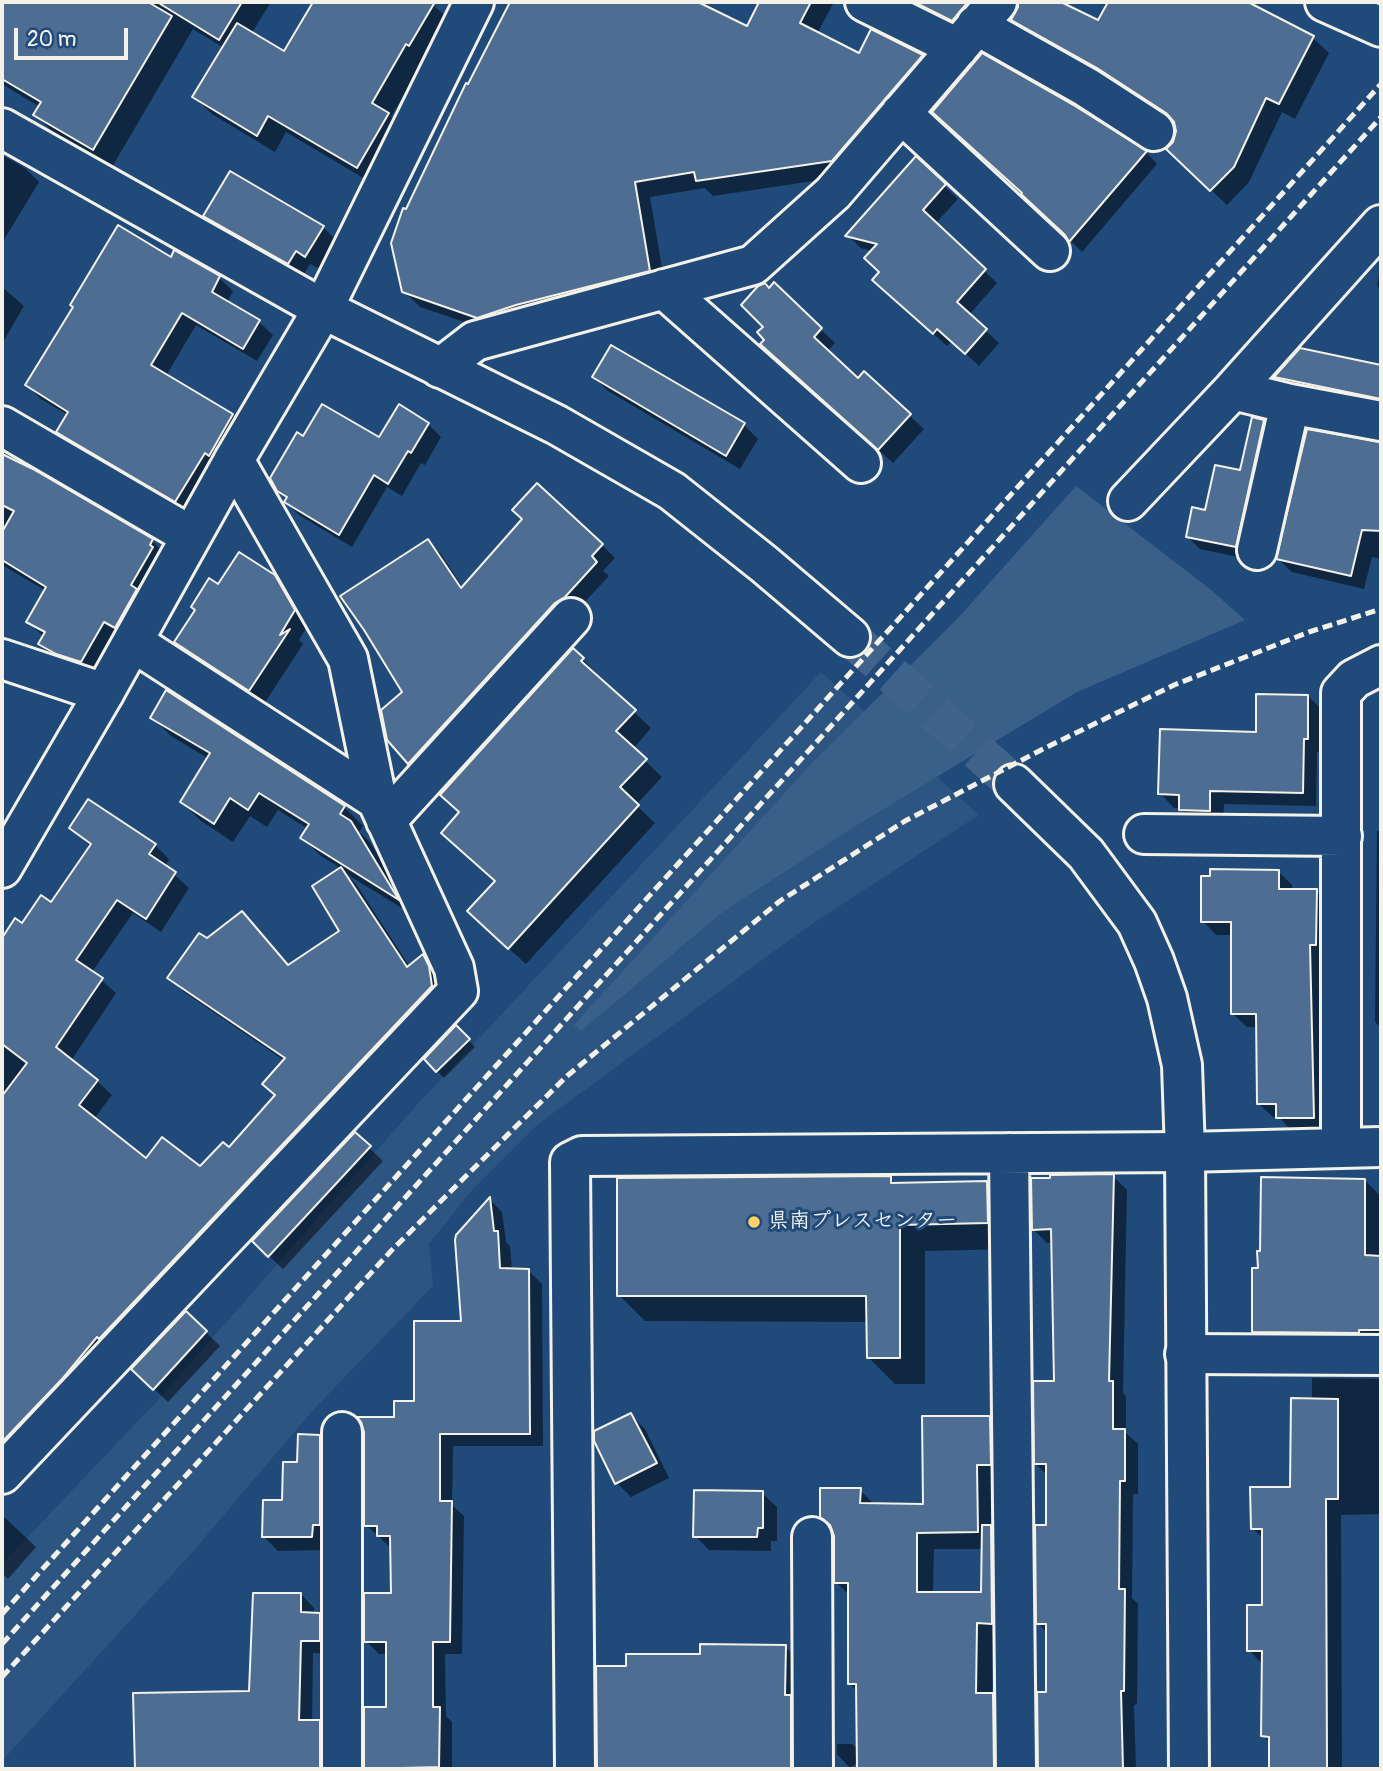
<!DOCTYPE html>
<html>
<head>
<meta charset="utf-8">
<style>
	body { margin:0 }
	#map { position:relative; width:1383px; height:1771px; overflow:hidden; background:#1f4a7a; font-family:Pangolin,sans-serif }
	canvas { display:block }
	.frame { position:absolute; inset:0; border:4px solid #f4f1e8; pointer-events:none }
	.scale { position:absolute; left:14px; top:28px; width:114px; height:32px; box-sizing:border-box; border:4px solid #f4f1e8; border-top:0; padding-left:9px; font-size:21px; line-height:24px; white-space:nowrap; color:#f4f1e8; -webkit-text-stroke:5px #1f4a7a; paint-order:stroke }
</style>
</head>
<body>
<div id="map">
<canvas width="1383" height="1771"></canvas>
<div class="frame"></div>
<div class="scale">20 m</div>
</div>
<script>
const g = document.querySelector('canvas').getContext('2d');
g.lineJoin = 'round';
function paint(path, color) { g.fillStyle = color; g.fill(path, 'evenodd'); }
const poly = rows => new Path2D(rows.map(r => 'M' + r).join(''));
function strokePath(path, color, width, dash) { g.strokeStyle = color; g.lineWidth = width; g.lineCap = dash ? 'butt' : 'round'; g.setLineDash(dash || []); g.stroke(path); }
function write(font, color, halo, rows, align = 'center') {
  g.font = font + ' Pangolin,"Klee One",sans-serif'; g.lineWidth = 6; g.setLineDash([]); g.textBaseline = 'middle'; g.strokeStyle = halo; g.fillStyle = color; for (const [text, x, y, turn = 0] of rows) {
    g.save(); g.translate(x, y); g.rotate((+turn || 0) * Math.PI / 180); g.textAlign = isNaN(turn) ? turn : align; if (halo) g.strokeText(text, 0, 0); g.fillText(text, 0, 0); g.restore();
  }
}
const built = poly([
	[821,672,979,815,806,928,537,1125,471,1191,429,1244,433,1286,315,1408,188,1557,2,1761,2,1564,158,1400,414,1108]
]);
const green = poly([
	[1076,486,1210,589,1245,620,1077,692,854,827,724,911,581,1031,574,1025,811,764,958,618]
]);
const shadow = poly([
	[2,2,271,2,251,34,284,53,306,26,320,2,430,2,451,21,424,61,391,117,406,132,375,185,286,132,275,152,212,114,195,97,224,48,193,29,112,167,54,133,36,115,40,107,2,84,2,36,11,20,2,14],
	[525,2,534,4,534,2,695,2,747,28,761,2,834,2,817,34,860,56,922,56,937,72,847,176,713,196,705,188,650,197,665,286,494,332,420,307,404,291,407,211,469,86,504,43],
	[901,2,998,2,968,35],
	[1020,2,1058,2,1099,23,1110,2,1244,2,1313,38,1329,53,1295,119,1282,112,1249,182,1227,205,1184,164,1174,143,1178,131,1175,123,1114,83,1029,35,1013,19,1020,6],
	[1074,107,1146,152,1157,164,1082,252,1023,194],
	[2,155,25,168,39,182,2,243],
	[916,159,958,199,935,224,997,283,969,315,999,343,979,366,952,341,947,346,888,293,872,251,861,248,848,236],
	[205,216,323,227,337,241,320,269,310,264,302,277,219,230],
	[175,253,219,278,233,291,227,303,259,322,273,335,257,361,196,325,166,376,232,416,246,429,190,514,72,445,58,432,68,415,41,399,27,385,171,259],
	[1381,264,1381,291,1377,286],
	[774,285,835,343,827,352,858,380,864,374,924,429,893,463,776,358,767,340,765,327,770,290],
	[2,287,24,306,2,344],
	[612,347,744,425,758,439,740,469,608,391,594,377],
	[1301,350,1381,367,1381,409,1289,390,1276,377],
	[1263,422,1276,435,1248,559,1200,549,1187,536,1241,472],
	[428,424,441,437,425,465,421,463,402,496,387,487,352,547,299,515,286,502,288,499,278,490,304,438,380,440],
	[1378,444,1381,444,1381,559,1372,557,1364,589,1292,572,1278,559],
	[2,456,152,541,168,557,97,677,57,659,40,643,44,637,28,622,46,591,2,565],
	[524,520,602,545,615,558,603,571,609,576,422,776,389,739,405,693,428,541,441,554,463,588],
	[274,577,289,592,308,625,299,640,303,644,264,704,190,656,176,642,219,586],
	[574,650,599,676,598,678,651,728,633,749,662,777,636,805,655,823,526,964,486,928,496,882],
	[1308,696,1322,710,1321,752,1317,752,1316,806,1224,804,1223,824,1194,823,1180,808,1174,808,1160,793,1257,734],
	[152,717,344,807,363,826,359,832,370,842,413,915,345,873,356,884,410,967,423,956,438,970,443,983,2,1472,2,1277,14,1271,31,1257,2,1208,2,1025,11,1013,2,1006,2,941,15,920,23,926,52,904,91,847,71,828,155,845,169,859,165,866,189,888,161,932,133,913,92,972,116,993,71,1061,97,1081,112,1095,94,1119,147,1160,200,1169,229,1150,277,1096,285,1061,184,992,170,978,207,940,242,913,289,966,342,932,342,869,321,856,302,838,308,829,278,810,267,827,250,816,233,842,201,821,182,802,209,759,171,736],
	[1377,831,1381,831,1381,1121,1381,1028,1375,1022],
	[1278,871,1292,885,1292,891,1316,891,1330,905,1327,1131,1292,1131,1279,1117,1273,1117,1259,1104,1258,1027,1247,1027,1233,1014,1233,935,1216,935,1203,921],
	[456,1028,475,1047,444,1078,426,1059],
	[369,1148,383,1161,283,1269,268,1255],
	[1113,1176,1127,1190,1123,1393,1126,1396,1126,1433,1138,1444,1138,1494,1133,1494,1132,1598,1138,1604,1137,1704,1134,1705,1136,1769,1040,1769,1039,1694,1047,1694,1047,1633,1038,1623,1048,1526,1048,1476,1036,1464,1055,1382,1053,1243,1047,1243,1033,1229],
	[890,1178,897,1185,987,1183,1013,1209,1013,1249,925,1251,925,1384,895,1384,868,1357,868,1322,645,1321,619,1295],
	[1365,1180,1380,1196,1381,1348,1269,1347,1253,1332,1259,1270],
	[490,1200,502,1212,506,1242,510,1246,512,1271,529,1271,542,1284,543,1446,453,1446,452,1505,464,1516,462,1654,445,1654,446,1716,452,1722,452,1769,366,1769,366,1708,388,1709,388,1654,379,1654,366,1641,392,1595,392,1549,366,1525,396,1419,416,1403,462,1323],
	[186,1313,220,1346,168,1402,133,1369],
	[1312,1378,1381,1379,1381,1514,1341,1515,1342,1769,1272,1769,1271,1743,1263,1736,1263,1665,1249,1650,1263,1607,1264,1539,1252,1528,1292,1489,1312,1401],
	[631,1415,645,1429,669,1478,631,1497,617,1483],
	[989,1418,1006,1435,1007,1481,993,1481,994,1530,1009,1640,993,1639,992,1694,1009,1711,1011,1769,860,1769,859,1761,850,1768,837,1754,837,1744,852,1744,859,1750,858,1692,849,1683,850,1596,836,1582,860,1490,875,1505,925,1506],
	[934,1549,983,1549,983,1594,933,1592],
	[319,1437,333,1451,326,1550,278,1551,264,1537,284,1502,299,1463],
	[762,1493,777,1507,777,1541,771,1541,771,1551,709,1550,695,1536],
	[2,1515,36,1547,8,1579,2,1573],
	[301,1594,314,1608,314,1614,319,1614,332,1627,332,1654,313,1653,312,1722,319,1722,332,1735,332,1769,137,1769,251,1693],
	[785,1647,801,1662,806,1769,599,1769,598,1668,628,1668,702,1656]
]);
const building = poly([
	[2,2,148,2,172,16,93,150,33,115,41,102,2,79,2,2],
	[157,2,242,2,219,40,157,2],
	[313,2,435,2,409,46,406,44,372,103,389,113,357,168,268,116,257,136,192,97,237,23,284,51,313,2],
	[510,2,698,2,747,26,759,2,811,2,800,23,859,53,871,29,923,55,832,161,696,181,694,172,635,182,650,271,516,305,477,318,402,292,391,243,403,208,406,209,466,83,468,84,510,2],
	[914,2,968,2,952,21,914,2],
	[1018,2,1061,2,1098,20,1108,2,1248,2,1314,36,1279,104,1266,98,1234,167,1210,191,1166,149,1173,142,1176,131,1174,122,1166,113,1097,68,1011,20,1018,7,1018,2],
	[982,53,1075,106,1147,151,1069,242,1065,235,1021,194,1022,193,932,112,982,53],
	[916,156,946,184,923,210,986,269,957,302,987,329,965,354,937,329,933,334,872,280,879,272,864,258,877,244,845,236,916,156],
	[230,171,324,226,305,257,296,251,288,264,203,216,230,171],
	[118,225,171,257,174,250,220,276,212,292,260,320,243,349,182,313,151,365,233,414,209,456,205,453,175,502,56,432,68,412,25,385,73,307,70,305,118,225],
	[774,282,822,328,814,337,858,378,864,371,911,414,878,450,760,344,764,340,757,332,763,327,741,305,758,286,765,283,769,288,774,282],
	[611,345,745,423,726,456,592,377,611,345],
	[1300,348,1381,365,1381,399,1274,377,1300,348],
	[322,404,379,437,399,404,429,423,411,453,408,451,388,484,374,475,339,535,284,502,287,497,277,491,270,478,297,432,303,436,322,404],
	[1252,417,1264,420,1236,547,1186,537,1192,507,1205,510,1215,465,1240,470,1252,417],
	[1307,429,1381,442,1381,531,1362,530,1351,576,1276,559,1307,429],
	[2,454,33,469,153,539,150,545,153,547,131,585,137,589,115,628,104,622,81,662,56,654,38,644,45,632,26,622,46,587,2,560,2,532,14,511,2,505,2,454],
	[537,483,603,544,592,556,597,562,565,597,555,603,408,764,387,740,381,710,402,692,364,630,340,596,428,539,461,588,522,519,512,510,537,483],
	[239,552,275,575,295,610,280,635,290,629,249,691,174,642,195,610,191,607,209,578,218,584,239,552],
	[573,648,584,658,581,661,636,710,616,731,647,759,620,787,639,805,508,949,467,911,495,881,441,833,459,812,440,795,573,648],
	[166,690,345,806,340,814,351,821,399,900,300,838,309,824,259,793,248,810,230,798,214,824,180,802,210,753,150,718,166,690],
	[1256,694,1308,695,1308,739,1304,739,1303,793,1210,791,1210,811,1179,810,1179,795,1158,794,1160,729,1256,732,1256,694],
	[88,799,156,844,149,854,176,872,146,919,117,900,76,960,103,978,56,1047,98,1080,79,1105,146,1158,162,1137,200,1166,223,1142,229,1147,275,1095,262,1084,285,1058,167,978,199,933,207,938,242,911,288,965,339,931,312,886,341,867,407,967,423,954,429,966,432,986,99,1339,97,1337,63,1378,2,1442,2,1096,27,1063,2,1044,2,938,15,918,22,923,41,895,51,902,91,844,69,828,88,799],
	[1210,869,1279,870,1279,889,1317,889,1316,945,1310,945,1314,1118,1276,1118,1276,1104,1257,1104,1256,1014,1231,1014,1231,922,1201,922,1201,876,1210,876,1210,869],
	[456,1025,470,1039,436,1072,424,1059,456,1025],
	[355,1132,371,1146,268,1257,252,1241,355,1132],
	[1114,1174,1109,1381,1113,1381,1113,1429,1125,1429,1125,1481,1120,1481,1119,1589,1125,1589,1124,1691,1121,1691,1123,1769,1038,1769,1037,1692,1046,1692,1046,1624,1036,1624,1035,1525,1046,1525,1046,1464,1034,1464,1033,1381,1054,1381,1051,1229,1032,1230,1031,1178,1050,1178,1050,1175,1114,1174],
	[891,1176,891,1183,987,1181,988,1223,900,1225,900,1358,867,1358,866,1296,617,1296,617,1178,891,1176],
	[1261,1177,1365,1179,1365,1255,1381,1256,1381,1330,1359,1330,1359,1333,1252,1332,1252,1268,1258,1268,1257,1251,1260,1251,1261,1177],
	[490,1197,494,1231,498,1231,500,1268,529,1269,530,1434,440,1434,440,1501,452,1501,450,1642,433,1642,433,1707,440,1707,439,1767,364,1769,364,1707,386,1707,386,1642,364,1642,364,1593,391,1593,390,1536,377,1536,377,1526,364,1526,364,1432,361,1422,357,1417,394,1417,394,1401,414,1401,414,1321,461,1321,455,1240,456,1235,490,1197],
	[186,1311,207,1331,153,1390,131,1369,186,1311],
	[1291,1398,1338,1399,1338,1499,1326,1499,1327,1769,1269,1769,1269,1737,1261,1736,1262,1651,1247,1651,1247,1605,1262,1605,1262,1529,1251,1529,1250,1487,1290,1487,1291,1398],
	[631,1413,657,1463,615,1484,594,1441,594,1431,631,1413],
	[922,1416,990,1416,991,1465,977,1465,978,1532,917,1533,917,1592,981,1592,982,1525,991,1525,992,1624,977,1623,976,1693,993,1693,994,1769,857,1769,856,1684,848,1684,848,1583,834,1583,834,1536,830,1525,820,1517,820,1488,861,1488,860,1503,923,1504,922,1416],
	[298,1434,320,1435,320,1525,313,1525,312,1537,262,1537,263,1500,282,1500,283,1462,297,1462,298,1434],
	[694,1490,763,1491,763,1528,758,1528,757,1537,693,1537,694,1490],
	[253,1593,301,1593,301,1612,320,1613,320,1641,301,1641,299,1720,320,1720,320,1769,135,1769,133,1693,249,1691,253,1593],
	[700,1644,786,1645,785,1695,791,1695,791,1769,597,1769,596,1666,626,1666,626,1654,700,1654,700,1644]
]);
const secondaryTunnel = poly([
	[850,637,1014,784]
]);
const street = poly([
	[865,2,958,48],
	[1325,2,1381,27],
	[976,25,1086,87,1154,131],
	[901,113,1050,251],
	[2,128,323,309],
	[664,289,861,463],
	[440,368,475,341,753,265,833,193,997,2],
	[1233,390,1290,404,1381,421],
	[2,426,191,536],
	[1128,501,1233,390,1381,225],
	[1257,550,1290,404],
	[133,642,377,800],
	[2,659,104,693],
	[386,821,571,618],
	[1144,834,1342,836],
	[1341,1148,1341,693,1354,679,1381,665],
	[1009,1153,1016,1769],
	[1185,1354,1381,1355],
	[342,1432,342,1769],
	[2,1474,458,991,454,968,377,800,348,659,234,460],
	[812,1537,813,1769],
	[575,1769,570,1162,582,1156,1185,1152,1381,1147]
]);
const secondary = poly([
	[323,309,557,425,672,491,764,564,850,637],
	[1014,784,1086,854,1137,923,1154,961,1167,998,1182,1065,1185,1152,1189,1769],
	[2,868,104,693,234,460,323,309,474,2]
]);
const rail = poly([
	[2,1614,1381,84],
	[2,1644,1381,117],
	[2,1677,391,1251,461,1181,567,1076,780,901,905,821,1043,749,1174,685,1309,632,1381,609]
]);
const markers = [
	[754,1222,7,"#ffd166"]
];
const poiNames = [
	["県南プレスセンター",768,1222]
];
paint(built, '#2d5581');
paint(green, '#3a5f88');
paint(shadow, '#0007');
paint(building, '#4d6e92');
strokePath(building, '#f4f1e8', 2);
strokePath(secondaryTunnel, '#3f638a', 38, [38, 19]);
strokePath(street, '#f4f1e8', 44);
strokePath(secondary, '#f4f1e8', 44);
strokePath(street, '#1f4a7a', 38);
strokePath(secondary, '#1f4a7a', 38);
strokePath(rail, '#f4f1e8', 5, [10, 5]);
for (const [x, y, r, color] of markers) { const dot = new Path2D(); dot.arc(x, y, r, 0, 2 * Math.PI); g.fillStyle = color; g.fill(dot); strokePath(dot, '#1f4a7a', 2.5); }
write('bold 21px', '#f4f1e8', '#1f4a7a', poiNames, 'left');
</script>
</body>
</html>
